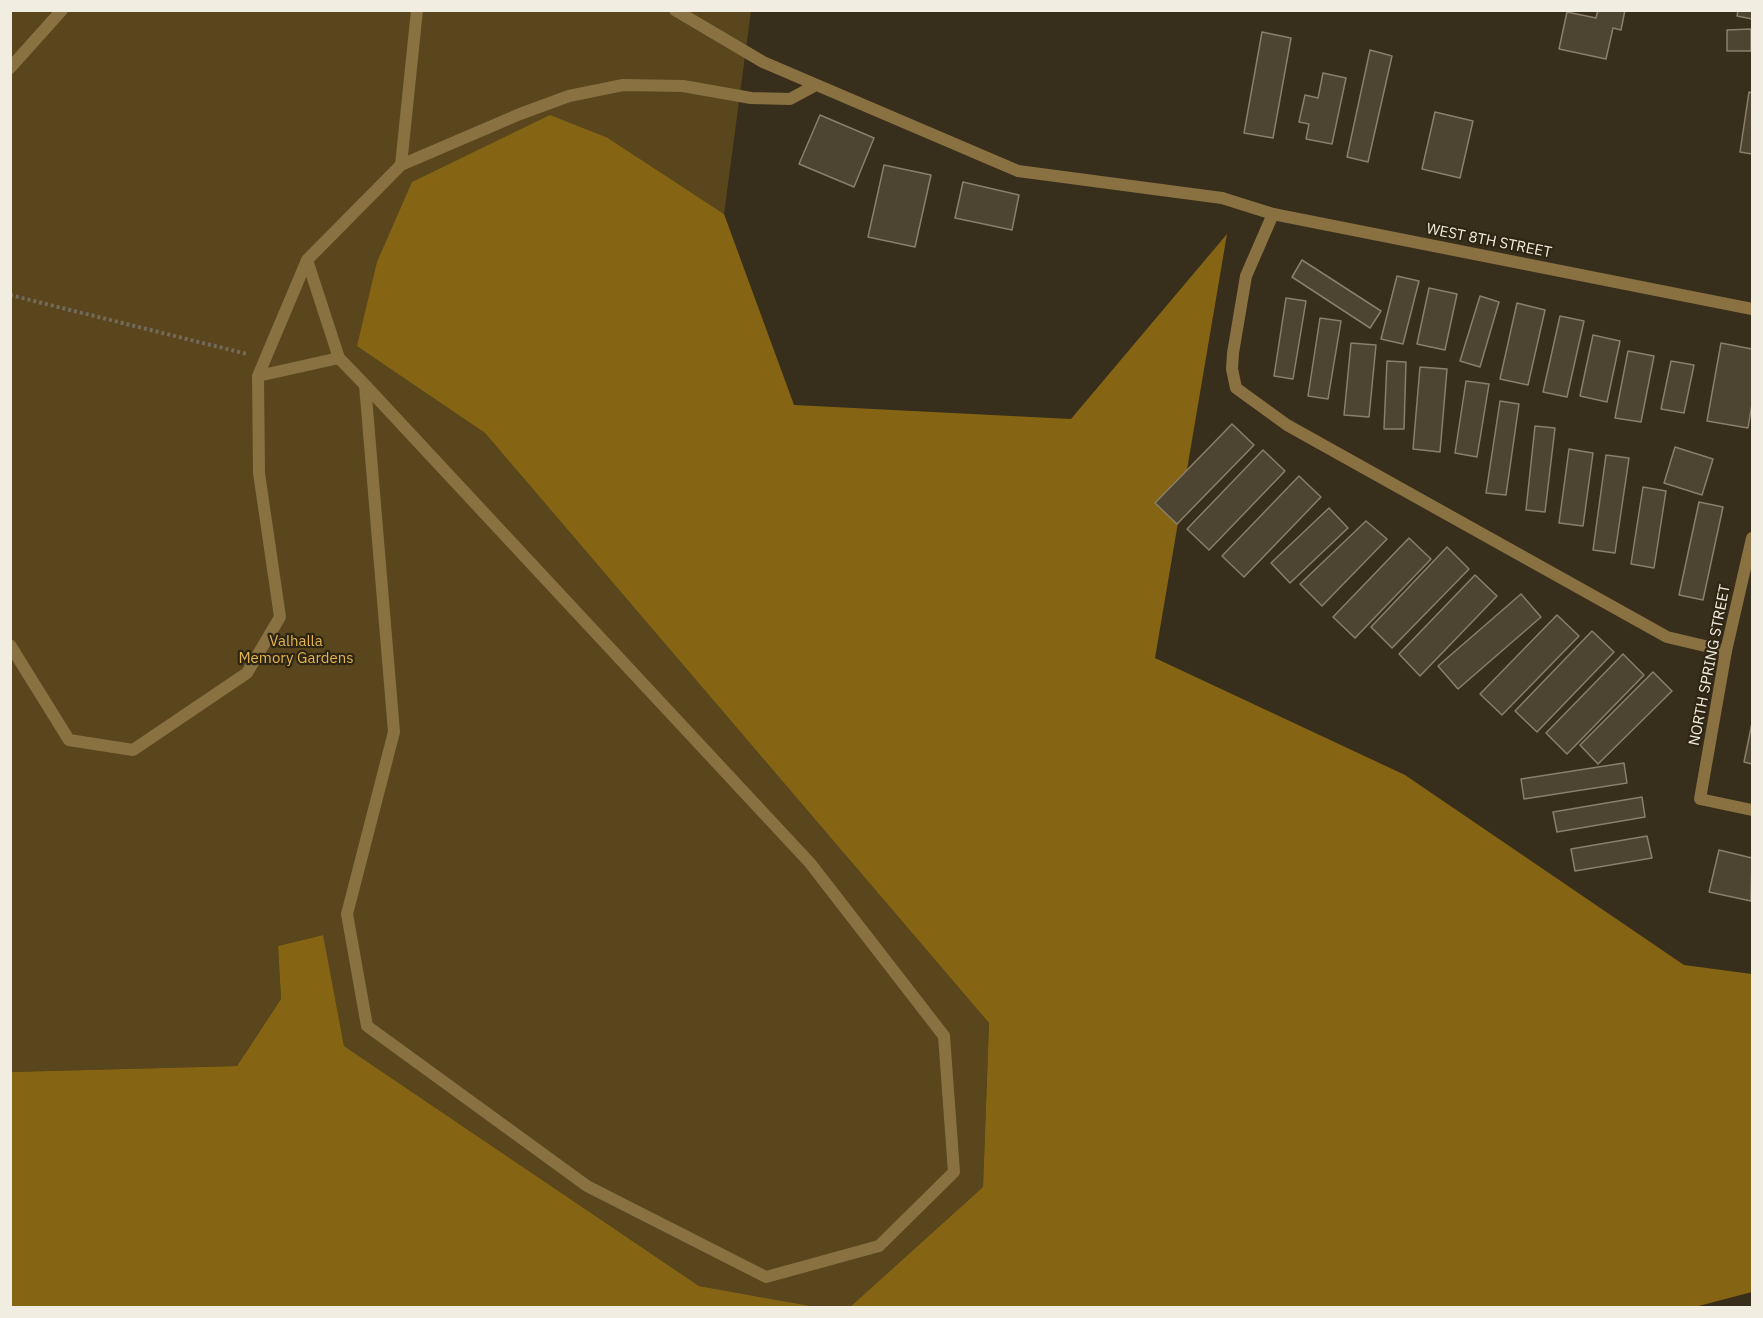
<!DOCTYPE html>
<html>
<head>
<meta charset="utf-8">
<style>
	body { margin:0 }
	#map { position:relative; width:1763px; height:1318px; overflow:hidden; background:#382e1c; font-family:"IBM Plex Sans",sans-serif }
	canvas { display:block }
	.frame { position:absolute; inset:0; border:12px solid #f2ede1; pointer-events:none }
</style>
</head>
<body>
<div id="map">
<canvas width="1763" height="1318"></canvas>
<div class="frame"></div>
</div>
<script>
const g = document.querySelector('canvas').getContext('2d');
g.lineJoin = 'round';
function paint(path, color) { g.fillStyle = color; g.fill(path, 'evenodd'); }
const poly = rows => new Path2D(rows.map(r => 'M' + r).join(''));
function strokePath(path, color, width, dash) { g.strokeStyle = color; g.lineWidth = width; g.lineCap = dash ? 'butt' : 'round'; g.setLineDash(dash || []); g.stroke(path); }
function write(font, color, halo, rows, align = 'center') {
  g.font = font + ' "IBM Plex Sans",sans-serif'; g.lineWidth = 4.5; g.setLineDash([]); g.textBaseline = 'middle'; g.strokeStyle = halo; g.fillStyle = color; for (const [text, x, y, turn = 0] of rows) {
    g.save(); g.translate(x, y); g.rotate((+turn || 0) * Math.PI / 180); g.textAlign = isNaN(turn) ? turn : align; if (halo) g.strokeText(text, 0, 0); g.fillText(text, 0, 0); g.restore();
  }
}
const green = poly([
	[10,11,751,11,724,214,608,138,357,345,485,433,989,1023,983,1187,850,1307,816,1307,699,1286,344,1046,322,935,278,946,281,999,237,1066,11,1072]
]);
const forest = poly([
	[550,115,608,138,724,214,794,405,1071,419,1227,234,1155,658,1405,775,1684,965,1752,974,1752,1292,1691,1308,850,1307,983,1187,989,1023,485,433,357,346,377,262,412,182],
	[323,935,344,1046,699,1286,816,1307,11,1307,11,1072,237,1066,281,999,278,946]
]);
const building = poly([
	[1598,10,1625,10,1621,30,1613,28,1606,59,1559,49,1567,12,1596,18,1598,10],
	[1738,10,1752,10,1752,19,1737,16,1738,10],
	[1751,29,1751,51,1727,51,1727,30,1751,29],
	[1262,32,1291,38,1273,138,1244,133,1262,32],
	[1370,50,1392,56,1368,162,1347,157,1370,50],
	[1323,73,1346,78,1332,144,1306,139,1309,124,1299,122,1305,95,1318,98,1323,73],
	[1749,92,1752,93,1752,154,1740,152,1749,92],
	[1435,112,1473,121,1460,178,1422,169,1435,112],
	[820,115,874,138,854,187,799,164,820,115],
	[884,165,931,175,915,247,868,237,884,165],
	[963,182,1019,195,1012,230,955,218,963,182],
	[1302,260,1381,311,1370,328,1292,277,1302,260],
	[1397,276,1419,281,1403,344,1381,339,1397,276],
	[1429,288,1457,294,1445,350,1417,344,1429,288],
	[1480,296,1499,302,1480,367,1460,361,1480,296],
	[1286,298,1306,301,1293,379,1274,376,1286,298],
	[1517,303,1545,310,1528,385,1500,379,1517,303],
	[1560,316,1584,321,1567,397,1543,392,1560,316],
	[1320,318,1341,321,1328,399,1308,396,1320,318],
	[1593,335,1620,341,1607,402,1580,396,1593,335],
	[1351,343,1376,345,1369,417,1344,415,1351,343],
	[1721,343,1752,349,1752,404,1748,428,1707,421,1721,343],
	[1628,351,1654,356,1641,422,1615,418,1628,351],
	[1387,361,1406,362,1404,429,1384,429,1387,361],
	[1671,361,1694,365,1684,413,1661,409,1671,361],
	[1420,367,1447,369,1440,452,1413,449,1420,367],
	[1466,381,1489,384,1477,457,1455,453,1466,381],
	[1500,401,1519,404,1506,495,1486,493,1500,401],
	[1232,424,1254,445,1177,524,1155,503,1232,424],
	[1535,426,1555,428,1545,512,1526,510,1535,426],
	[1675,447,1713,459,1702,495,1664,483,1675,447],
	[1569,449,1593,453,1583,526,1559,523,1569,449],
	[1263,450,1285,471,1209,550,1187,529,1263,450],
	[1606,455,1629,458,1615,553,1593,550,1606,455],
	[1299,476,1321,497,1244,577,1222,556,1299,476],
	[1643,487,1666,491,1654,568,1631,564,1643,487],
	[1699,502,1723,507,1703,600,1679,595,1699,502],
	[1329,508,1348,528,1290,583,1271,563,1329,508],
	[1366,521,1387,539,1322,606,1300,584,1366,521],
	[1409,538,1431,559,1355,638,1333,617,1409,538],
	[1447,547,1469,569,1392,648,1371,627,1447,547],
	[1475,575,1497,596,1420,676,1399,654,1475,575],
	[1521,594,1541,617,1458,689,1438,666,1521,594],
	[1557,615,1579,636,1502,715,1480,694,1557,615],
	[1592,631,1614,652,1537,732,1515,711,1592,631],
	[1623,654,1644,675,1567,754,1546,733,1623,654],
	[1653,672,1672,691,1598,764,1580,745,1653,672],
	[1752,723,1752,764,1744,762,1752,723],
	[1624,763,1627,783,1524,799,1521,779,1624,763],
	[1642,797,1645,817,1557,832,1553,812,1642,797],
	[1647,836,1652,858,1575,871,1571,849,1647,836],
	[1719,850,1752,858,1751,901,1709,892,1719,850]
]);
const path = poly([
	[10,295,247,354]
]);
const service = poly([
	[675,10,763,62,1018,171,1222,198],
	[10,68,62,10],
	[401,165,520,114,569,96,623,85,683,86,751,98,790,99,816,85],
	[1273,214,1246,276,1233,353,1232,369,1236,388,1287,425,1667,637,1726,651],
	[307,260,339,358,365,385,810,863,944,1036,954,1172,879,1246,766,1277,587,1186,367,1026,347,914,394,732,365,385],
	[258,376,339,358],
	[10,645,69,740,133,750,247,673,280,617,259,473,258,376,307,260,401,165,417,10]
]);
const minor = poly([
	[1222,198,1273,214,1752,309],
	[1752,538,1726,651,1700,799,1752,810]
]);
const streetNames = [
	["WEST 8TH STREET",1489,241,11],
	["NORTH SPRING STREET",1710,665,-79]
];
const parkNames = [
	["Valhalla",296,642],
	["Memory Gardens",296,659]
];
paint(green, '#59461d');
paint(forest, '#856413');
paint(building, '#4d4431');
strokePath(building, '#897f6a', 1.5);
strokePath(path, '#726a5a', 4, [3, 3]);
strokePath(service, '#897141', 12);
strokePath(minor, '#897141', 12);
write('15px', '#f2ede1', '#2e2513', streetNames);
write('15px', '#e6b651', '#2e2513', parkNames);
</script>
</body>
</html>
